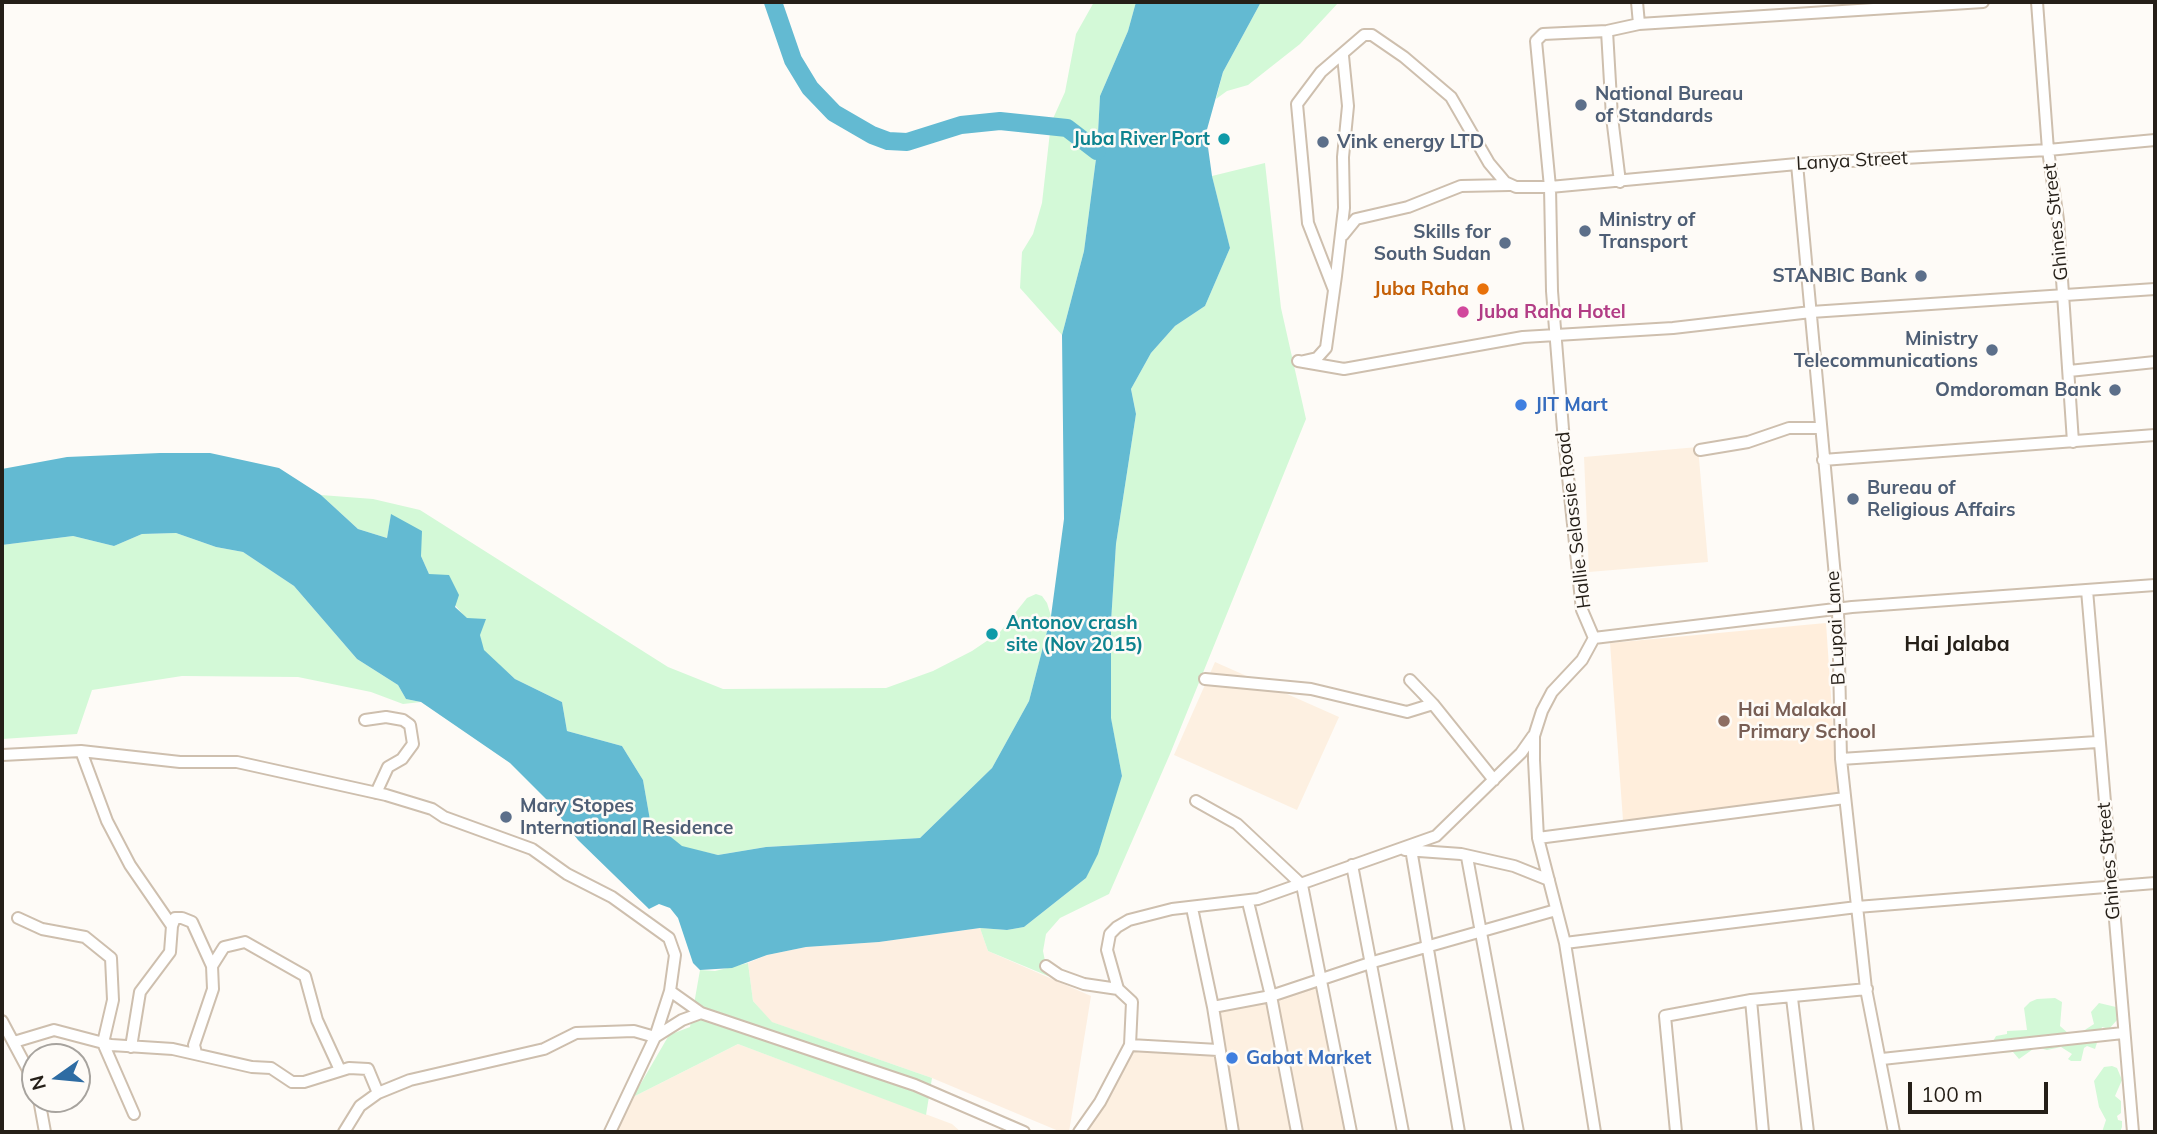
<!DOCTYPE html>
<html>
<head>
<meta charset="utf-8">
<style>
	body { margin:0 }
	#map { position:relative; width:2157px; height:1134px; overflow:hidden; background:#fefbf7; font-family:Mulish,sans-serif }
	canvas { display:block }
	.frame { position:absolute; inset:0; border:4px solid #251f18; pointer-events:none }
	.north { position:absolute; left:21px; top:1043px; width:70px; height:70px; box-sizing:border-box; background:#fefbf7; border:2px solid #a7a39e; border-radius:50%; rotate:255deg; font-size:19px; font-weight:700; line-height:28px; text-align:center; color:#251f18 }
	.north::after { content:''; display:block; margin:auto; width:24px; height:32px; background:#2e6ca3; clip-path:polygon(50% 0,100% 100%,50% 72%,0 100%) }
	.scale { position:absolute; left:1908px; top:1082px; width:140px; height:32px; box-sizing:border-box; border:4px solid #251f18; border-top:0; padding-left:9px; font-size:21px; line-height:24px; white-space:nowrap; color:#251f18; -webkit-text-stroke:5px #fefbf7; paint-order:stroke }
</style>
</head>
<body>
<div id="map">
<canvas width="2157" height="1134"></canvas>
<div class="frame"></div>
<div class="north">N</div>
<div class="scale">100 m</div>
</div>
<script>
const g = document.querySelector('canvas').getContext('2d');
g.lineJoin = 'round';
function paint(path, color) { g.fillStyle = color; g.fill(path, 'evenodd'); }
const poly = rows => new Path2D(rows.map(r => 'M' + r).join(''));
function strokePath(path, color, width, dash) { g.strokeStyle = color; g.lineWidth = width; g.lineCap = dash ? 'butt' : 'round'; g.setLineDash(dash || []); g.stroke(path); }
function write(font, color, halo, rows, align = 'center') {
  g.font = font + ' Mulish,sans-serif'; g.lineWidth = 5; g.setLineDash([]); g.textBaseline = 'middle'; g.strokeStyle = halo; g.fillStyle = color; for (const [text, x, y, turn = 0] of rows) {
    g.save(); g.translate(x, y); g.rotate((+turn || 0) * Math.PI / 180); g.textAlign = isNaN(turn) ? turn : align; if (halo) g.strokeText(text, 0, 0); g.fillText(text, 0, 0); g.restore();
  }
}
const built = poly([
	[1698,447,1708,562,1589,572,1584,457],
	[1215,662,1339,717,1297,810,1174,755],
	[1319,986,1349,1132,1085,1132,1124,1063,1136,1050,1219,1053,1213,1012],
	[738,1044,952,1124,961,1132,617,1132,633,1097]
]);
const industrial = poly([
	[980,928,988,951,1091,996,1069,1132,1061,1132,932,1078,771,1022,753,1001,748,963,767,955,806,947,879,942]
]);
const education = poly([
	[1826,623,1838,798,1623,820,1610,643]
]);
const green = poly([
	[1094,2,1136,2,1128,31,1100,96,1097,151,1084,251,1062,335,1020,288,1022,252,1033,234,1042,203,1051,123,1065,92,1076,34],
	[1261,2,1339,2,1300,44,1248,85,1227,91,1216,99,1223,72],
	[1265,163,1281,308,1306,419,1170,754,1109,894,1060,918,1046,934,1043,951,1048,976,988,951,980,928,1007,930,1024,927,1086,878,1122,776,1111,719,1111,622,1116,544,1136,414,1131,389,1151,353,1175,326,1205,306,1230,248,1212,176],
	[321,495,373,499,420,510,668,667,723,689,886,688,933,671,972,651,1000,632,1027,598,1036,594,1042,596,1047,603,1051,616,1029,701,992,768,920,838,766,847,718,855,682,847,650,820,643,780,622,746,567,731,562,702,515,679,483,650,480,635,429,574,421,556,391,515,387,538,358,529],
	[176,533,216,547,243,552,294,586,357,659,398,685,406,699,421,702,403,704,371,692,298,677,182,676,92,690,77,734,2,739,2,545,73,536,114,546,142,534],
	[748,963,753,1001,772,1022,932,1078,926,1115,738,1044,633,1097,669,1035,690,1027,700,970,715,971],
	[2055,998,2062,1002,2060,1026,2069,1034,2077,1035,2094,1024,2091,1012,2099,1003,2116,1007,2117,1020,2109,1029,2102,1027,2095,1049,2087,1046,2084,1048,2081,1061,2071,1061,2068,1059,2072,1054,2061,1047,2047,1050,2036,1047,2019,1059,2013,1052,1999,1053,1999,1049,1991,1045,1996,1036,2007,1034,2007,1031,2027,1030,2024,1008,2030,1002,2037,999],
	[2112,1066,2117,1068,2122,1080,2115,1096,2121,1101,2121,1113,2117,1116,2118,1120,2122,1121,2122,1127,2120,1132,2102,1132,2106,1120,2099,1107,2094,1081,2104,1067]
]);
const water = poly([
	[1136,2,1261,2,1223,72,1206,133,1212,176,1230,248,1205,306,1175,326,1151,353,1131,389,1136,414,1116,544,1111,622,1111,718,1122,776,1098,854,1086,878,1024,927,1007,930,980,928,879,942,806,947,767,955,732,968,700,970,693,963,678,918,670,908,659,904,649,909,578,840,547,800,510,763,421,702,406,699,398,685,357,659,294,586,243,552,216,547,176,533,142,534,114,546,73,536,2,545,2,469,67,457,160,453,210,453,279,468,321,495,358,529,387,538,391,514,422,531,421,556,429,574,449,575,459,595,455,607,467,618,486,619,480,635,484,650,515,679,562,702,567,731,622,746,643,780,650,820,682,846,718,855,766,847,920,838,992,768,1029,701,1051,616,1064,519,1062,335,1084,251,1097,151,1100,96,1128,31]
]);
const river = poly([
	[773,2,793,60,810,88,834,113,872,135,888,141,907,142,961,125,1000,121,1067,128,1097,151]
]);
const street = poly([
	[1637,2,1639,24],
	[2037,2,2048,150,2058,220,2073,442],
	[1607,31,1612,117,1620,182],
	[1797,164,1838,609,1841,759,1866,989,1894,1132],
	[1343,235,1356,219,1408,207,1461,186,1509,185],
	[1334,290,1308,223,1297,104,1321,72,1364,35,1372,35,1404,57,1451,97,1489,163,1505,182,1516,187,1550,187,1797,164,2048,150,2155,140],
	[1298,361,1344,369,1523,337,1673,328,1811,312,2155,289],
	[1304,361,1317,358,1326,348,1336,276,1344,208,1343,157,1348,106,1343,56],
	[2069,371,2155,362],
	[1700,450,1748,442,1789,428,1820,428],
	[1823,460,2155,435],
	[2087,590,2133,1132],
	[1594,638,1852,607,2155,585],
	[1205,679,1311,689,1407,712,1433,704,1410,680],
	[1433,704,1494,780],
	[365,720,386,717,403,720,410,725,413,744,402,759,388,767,376,793],
	[81,751,107,821,130,865,172,926],
	[2,755,81,751,180,762,237,762,386,795,432,809,444,817,532,849,567,874,612,897,669,938,675,955,670,991,655,1037,634,1031,576,1033,544,1049,410,1080,378,1093,360,1106,344,1132],
	[1841,759,2097,742],
	[1196,801,1237,824,1302,885,1351,1132],
	[1538,838,1845,798],
	[1411,849,1459,1132],
	[1405,850,1461,854,1514,866,1549,880],
	[1467,857,1518,1132],
	[1352,865,1403,1132],
	[1248,902,1271,996,1297,1132],
	[1192,908,1213,1007,1233,1132],
	[18,918,42,929,85,937,111,958,113,1000,103,1043,134,1114],
	[1565,943,1857,907,2155,883],
	[212,966,224,947,245,942,305,976,317,1020,340,1070],
	[1046,966,1059,975,1084,984,1118,989],
	[670,991,701,1013,915,1085,1024,1132],
	[1792,998,1808,1132],
	[1751,1000,1763,1132],
	[1213,1007,1271,996,1373,962,1556,910],
	[2,1021,35,1083],
	[14,1042,54,1030,111,1045,173,1049,252,1067,271,1068,292,1082,304,1082,349,1068,368,1069,378,1093],
	[1130,1045,1218,1050],
	[131,1047,140,992,170,952,172,926,175,918,182,918,192,922,212,966,213,989,194,1045,196,1053],
	[1882,1059,2123,1033],
	[39,1099,45,1132],
	[610,1132,655,1037,682,1020,701,1013],
	[1079,1132,1100,1102,1130,1045,1132,1002,1118,989,1107,950,1110,934,1117,927,1129,920,1172,909,1258,899,1436,836,1521,753,1533,736],
	[1595,1132,1565,943,1538,838,1534,760,1534,736,1542,711,1552,692,1582,660,1594,638,1582,610,1563,429,1552,291,1550,187,1536,41,1543,34,1607,31,1639,24,1983,2],
	[1676,1132,1665,1016,1751,1000,1867,989]
]);
const markers = [
	[1581,105,7,"#5c6f8a"],
	[1224,139,7,"#0f9aa8"],
	[1323,142,7,"#5c6f8a"],
	[1585,231,7,"#5c6f8a"],
	[1505,243,7,"#5c6f8a"],
	[1921,276,7,"#5c6f8a"],
	[1483,289,7,"#e8710a"],
	[1463,312,7,"#d1479c"],
	[1992,350,7,"#5c6f8a"],
	[2115,390,7,"#5c6f8a"],
	[1521,405,7,"#3f7fe0"],
	[1853,499,7,"#5c6f8a"],
	[992,634,7,"#0f9aa8"],
	[1724,721,7,"#8d6e63"],
	[506,817,7,"#5c6f8a"],
	[1232,1058,7,"#3f7fe0"]
];
const serviceNames = [
	["National Bureau",1595,94],
	["of Standards",1595,116],
	["Vink energy LTD",1337,142],
	["Ministry of",1599,220],
	["Transport",1599,242],
	["Skills for",1491,232,"right"],
	["South Sudan",1491,254,"right"],
	["STANBIC Bank",1907,276,"right"],
	["Ministry",1978,339,"right"],
	["Telecommunications",1978,361,"right"],
	["Omdoroman Bank",2101,390,"right"],
	["Bureau of",1867,488],
	["Religious Affairs",1867,510],
	["Mary Stopes",520,806],
	["International Residence",520,828]
];
const cultureNames = [
	["Juba River Port",1210,139],
	["Antonov crash",1006,623,"left"],
	["site (Nov 2015)",1006,645,"left"]
];
const streetNames = [
	["Lanya Street",1852,161,-3],
	["Ghines Street",2056,222,-96],
	["Hallie Selassie Road",1574,520,-97],
	["B Lupai Lane",1836,628,-93],
	["Ghines Street",2109,861,-95]
];
const foodNames = [
	["Juba Raha",1469,289]
];
const hotelNames = [
	["Juba Raha Hotel",1477,312]
];
const shopNames = [
	["JIT Mart",1535,405],
	["Gabat Market",1246,1058]
];
const educationNames = [
	["Hai Malakal",1738,710],
	["Primary School",1738,732]
];
const neighbourhoodNames = [
	["Hai Jalaba",1957,645]
];
paint(built, '#fdf0e1');
paint(industrial, '#fdefe1');
paint(education, '#ffeedc');
paint(green, '#d3f9d7');
paint(water, '#63bad2');
strokePath(river, '#63bad2', 18);
strokePath(street, '#cebfae', 14);
strokePath(street, '#fff', 10);
for (const [x, y, r, color] of markers) { const dot = new Path2D(); dot.arc(x, y, r, 0, 2 * Math.PI); g.fillStyle = color; g.fill(dot); strokePath(dot, '#fefbf7', 2.5); }
write('bold 19px', '#4e5e75', '#fefbf7', serviceNames, 'left');
write('bold 19px', '#0d838f', '#fefbf7', cultureNames, 'right');
write('19px', '#251f18', '#fefbf7', streetNames);
write('bold 19px', '#c56008', '#fefbf7', foodNames, 'right');
write('bold 19px', '#b23c85', '#fefbf7', hotelNames, 'left');
write('bold 19px', '#366cbe', '#fefbf7', shopNames, 'left');
write('bold 19px', '#785e54', '#fefbf7', educationNames, 'left');
write('bold 21px', '#251f18', '#fefbf7', neighbourhoodNames);
</script>
</body>
</html>
